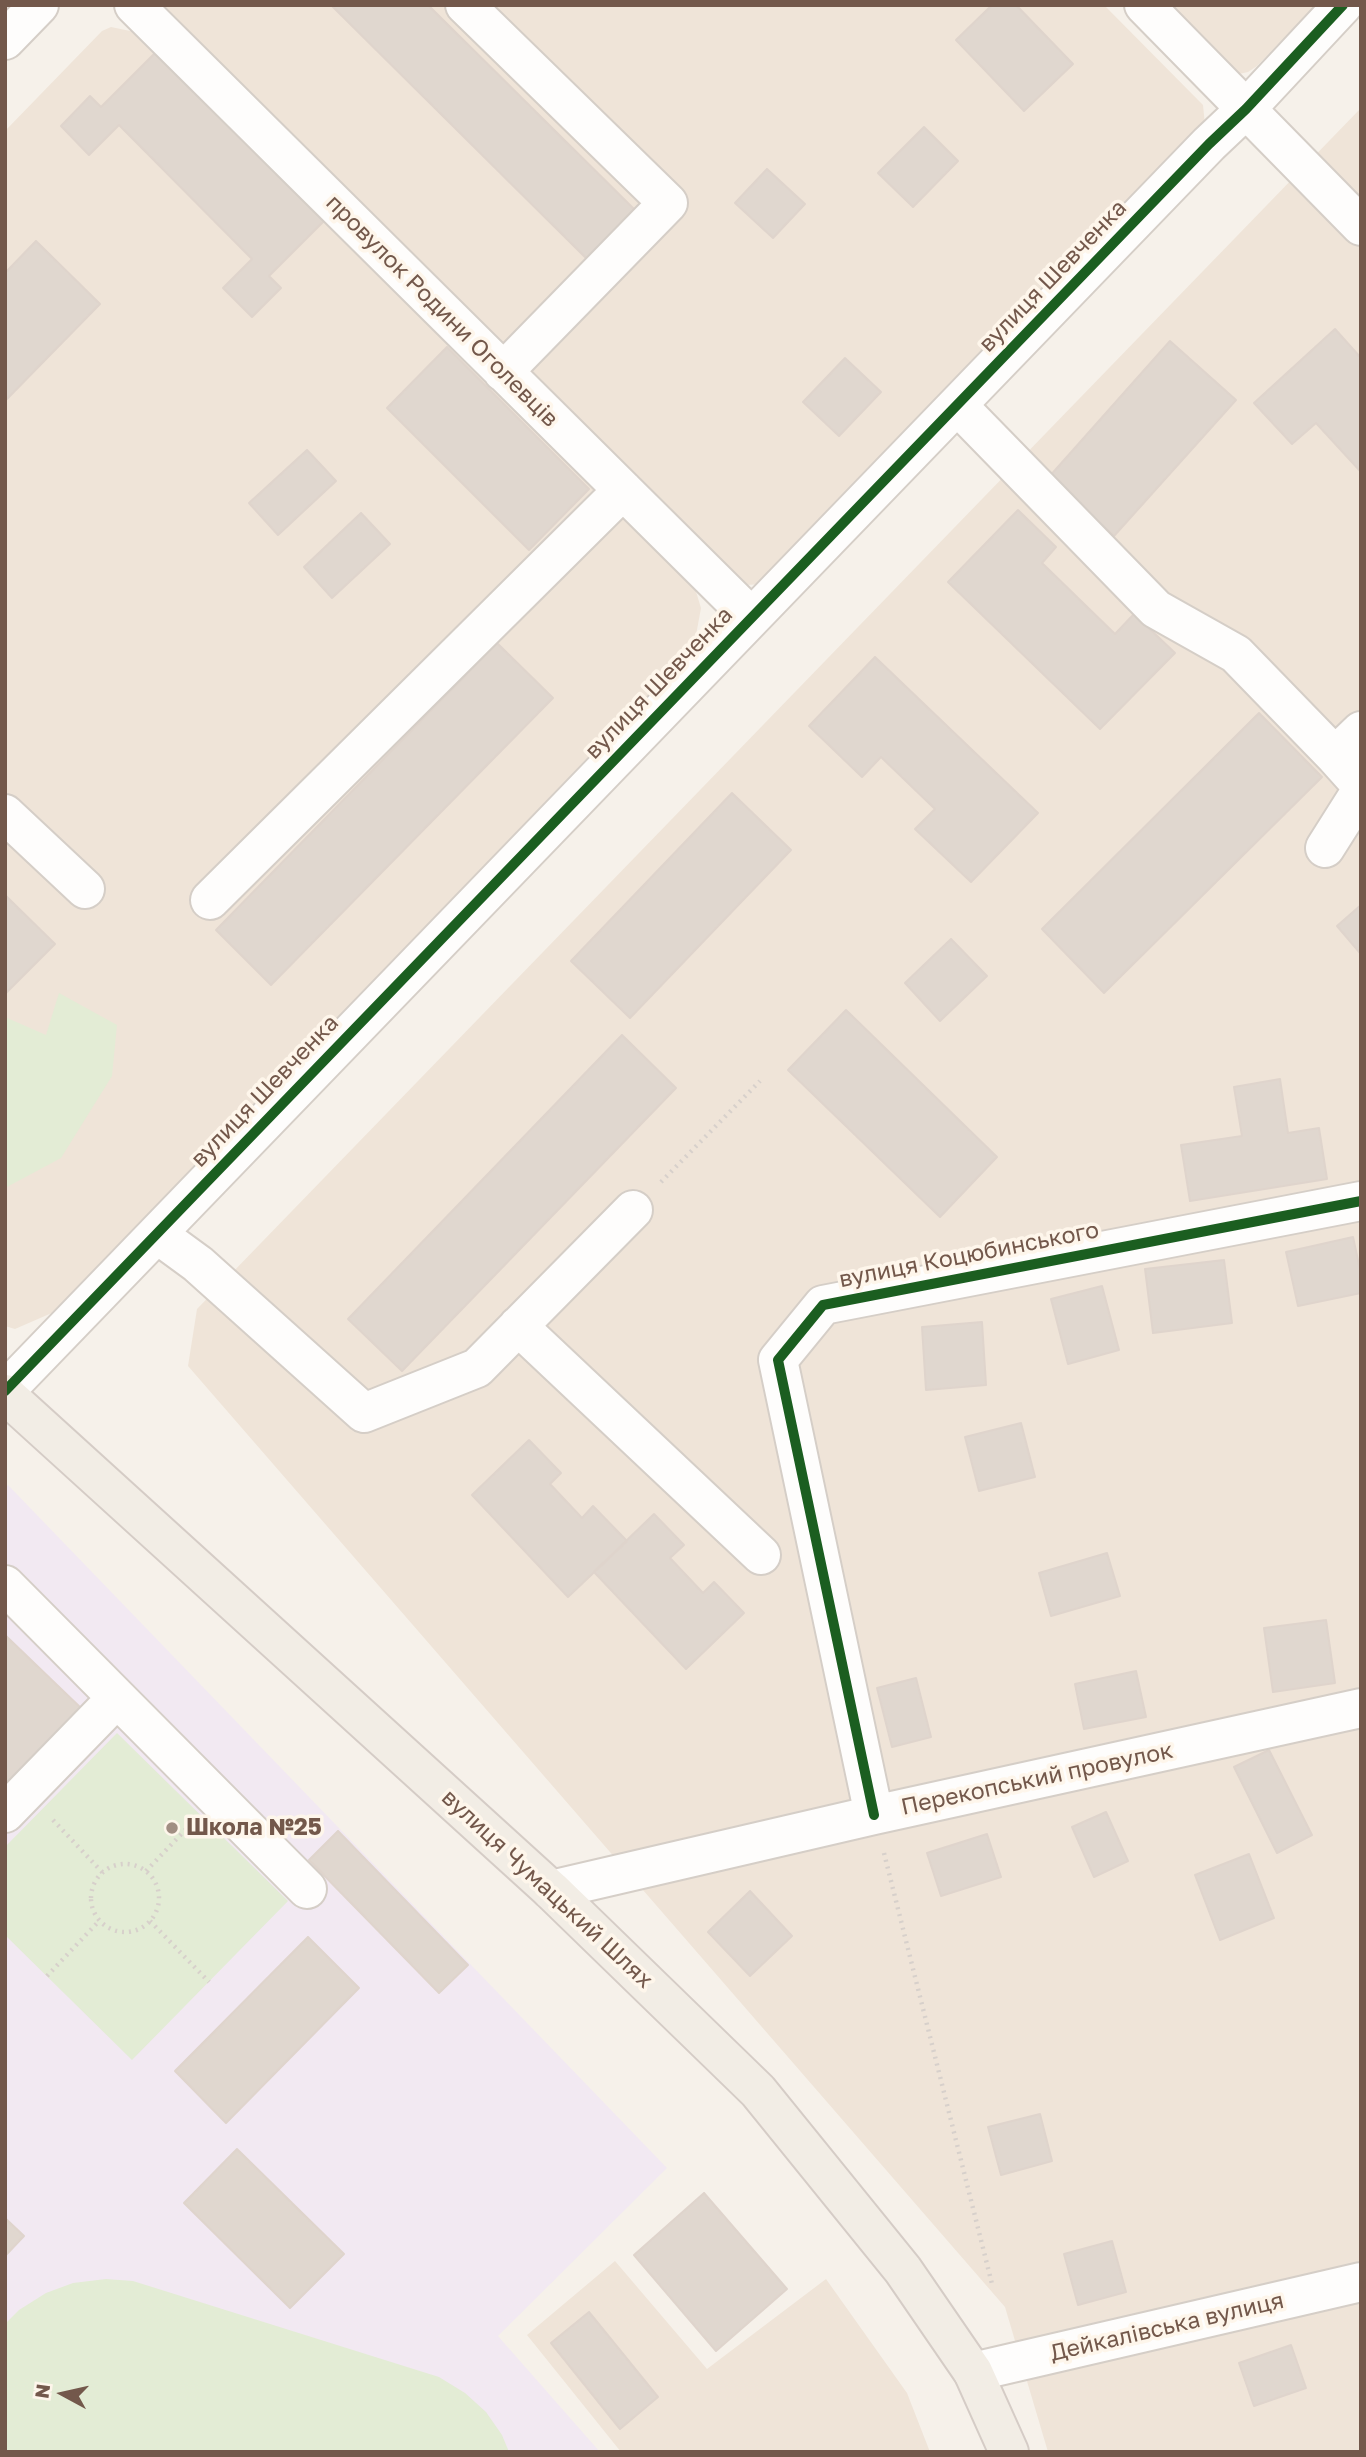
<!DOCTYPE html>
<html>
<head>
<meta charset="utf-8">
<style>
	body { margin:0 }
	#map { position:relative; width:1366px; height:2457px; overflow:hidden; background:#f6f1ea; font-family:"Golos Text",sans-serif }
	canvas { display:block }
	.frame { position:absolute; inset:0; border:7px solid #73584b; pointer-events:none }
	.north { position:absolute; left:28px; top:2359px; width:70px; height:70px; -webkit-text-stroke:5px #fef6eb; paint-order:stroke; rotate:278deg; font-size:19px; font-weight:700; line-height:28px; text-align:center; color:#73584b }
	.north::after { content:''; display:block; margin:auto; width:24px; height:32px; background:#73584b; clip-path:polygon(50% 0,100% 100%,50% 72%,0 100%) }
</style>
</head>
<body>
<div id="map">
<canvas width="1366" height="2457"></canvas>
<div class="frame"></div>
<div class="north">N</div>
</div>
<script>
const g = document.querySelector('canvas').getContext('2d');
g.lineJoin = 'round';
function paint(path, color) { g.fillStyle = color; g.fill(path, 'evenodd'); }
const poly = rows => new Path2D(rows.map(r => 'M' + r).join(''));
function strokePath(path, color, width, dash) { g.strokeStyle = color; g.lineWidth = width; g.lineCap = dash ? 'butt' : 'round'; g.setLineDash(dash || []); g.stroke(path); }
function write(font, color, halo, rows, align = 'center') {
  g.font = font + ' "Golos Text",sans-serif'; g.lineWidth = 7; g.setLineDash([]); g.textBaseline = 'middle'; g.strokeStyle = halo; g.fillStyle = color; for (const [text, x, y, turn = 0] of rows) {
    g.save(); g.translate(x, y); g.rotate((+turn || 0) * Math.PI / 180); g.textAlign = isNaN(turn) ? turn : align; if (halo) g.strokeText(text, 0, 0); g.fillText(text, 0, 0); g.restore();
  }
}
const residential = poly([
	[150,5,1104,5,1203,105,1205,125,763,584,746,585],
	[1164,5,1316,5,1257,66,1248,72,1239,74,1231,71],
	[111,27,135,32,690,572,701,608,692,657,54,1312,15,1329,5,1326,5,131,102,31],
	[1361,108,1361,2452,1048,2452,1005,2307,188,1366,197,1309],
	[615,2261,707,2369,826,2279,907,2393,930,2452,621,2452,527,2335]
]);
const education = poly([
	[8,1485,667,2168,498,2336,600,2452,5,2452,5,1489]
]);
const green = poly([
	[59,993,117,1025,112,1076,61,1158,5,1188,5,1017,46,1035],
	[117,1733,288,1901,132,2060,5,1935,5,1847],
	[106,2279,133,2281,439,2377,465,2393,486,2412,502,2435,509,2452,5,2452,5,2324,19,2310,46,2293,73,2283]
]);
const building = poly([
	[331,5,428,5,641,216,593,265,331,5],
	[992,5,1016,5,1073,64,1024,111,956,40,992,5],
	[156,52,324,221,269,276,281,288,252,317,223,288,252,259,119,125,89,155,61,126,90,96,101,107,156,52],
	[924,127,958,161,913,207,878,173,924,127],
	[767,169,805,204,773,238,735,203,767,169],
	[36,241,100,304,5,401,5,273,36,241],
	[1335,329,1361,358,1361,472,1316,423,1292,444,1254,403,1335,329],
	[1170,341,1236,400,1114,536,1049,477,1170,341],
	[447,347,589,489,529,550,387,408,447,347],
	[845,358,881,392,839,436,803,402,845,358],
	[307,450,336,481,278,535,249,503,307,450],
	[1018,510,1056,547,1042,563,1115,634,1134,614,1175,653,1100,729,948,582,1018,510],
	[361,513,390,544,332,598,304,567,361,513],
	[497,643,553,698,271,985,216,930,497,643],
	[875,657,1038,813,971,882,915,829,935,809,881,757,862,777,809,726,875,657],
	[1259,713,1322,777,1104,993,1042,929,1259,713],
	[732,793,791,850,630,1018,571,961,732,793],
	[5,895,55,944,5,994,5,895],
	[1361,905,1361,953,1360,953,1337,926,1361,905],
	[951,939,987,976,940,1021,905,983,951,939],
	[846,1010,997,1157,940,1217,788,1070,846,1010],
	[622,1035,676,1088,402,1371,348,1319,622,1035],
	[1280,1079,1288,1133,1319,1128,1327,1179,1190,1201,1181,1145,1242,1136,1234,1087,1280,1079],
	[1353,1237,1361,1274,1361,1293,1298,1306,1286,1252,1353,1237],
	[1224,1260,1232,1323,1153,1333,1145,1269,1224,1260],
	[1102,1286,1119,1350,1068,1364,1051,1299,1102,1286],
	[982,1322,986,1385,926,1390,922,1327,982,1322],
	[1021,1423,1035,1477,979,1491,965,1437,1021,1423],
	[529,1440,561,1473,550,1484,582,1518,593,1506,627,1541,568,1597,472,1495,529,1440],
	[654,1514,684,1545,670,1558,703,1593,714,1582,744,1613,686,1669,594,1572,654,1514],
	[1107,1553,1120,1596,1051,1616,1039,1573,1107,1553],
	[1326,1620,1335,1683,1273,1692,1264,1628,1326,1620],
	[5,1635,83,1710,5,1791,5,1635],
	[1136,1671,1146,1717,1084,1729,1075,1684,1136,1671],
	[916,1678,931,1737,892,1747,877,1688,916,1678],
	[1269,1750,1312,1835,1277,1853,1234,1767,1269,1750],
	[1106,1812,1128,1861,1094,1877,1072,1827,1106,1812],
	[338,1831,468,1965,439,1993,309,1860,338,1831],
	[987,1834,1001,1877,941,1896,927,1853,987,1834],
	[1249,1854,1274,1918,1220,1940,1195,1875,1249,1854],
	[750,1891,792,1936,750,1976,708,1932,750,1891],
	[308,1937,359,1988,226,2123,175,2071,308,1937],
	[1040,2114,1052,2161,1001,2175,988,2127,1040,2114],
	[237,2149,344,2254,290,2308,184,2203,237,2149],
	[704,2193,787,2289,716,2351,634,2255,704,2193],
	[5,2218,24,2236,5,2256,5,2218],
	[1112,2241,1126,2292,1078,2305,1064,2254,1112,2241],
	[589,2312,658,2397,620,2429,551,2343,589,2312],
	[1291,2345,1306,2388,1254,2406,1239,2363,1291,2345]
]);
const path = poly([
	[661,1182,760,1081],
	[53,1820,103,1873],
	[884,1853,992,2284],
	'91 1898a34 34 0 1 1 68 0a34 34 0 1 1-68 0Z',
	[146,1871,189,1826],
	[150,1921,209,1982],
	[47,1976,99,1921]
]);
const minor = poly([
	[134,5,751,617],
	[465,5,668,203,503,372],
	[1144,5,1361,226],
	[5,40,39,5],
	[957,405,1156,609,1236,654,1335,756],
	[1361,731,1335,756,1361,785],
	[5,814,85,889],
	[1325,848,1361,791],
	[210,900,623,490],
	[157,1234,198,1264,364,1413,477,1368,633,1210],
	[518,1326,761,1555],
	[5,1391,1209,144,1246,109,1343,5],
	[5,1585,307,1889],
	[5,1813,117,1698],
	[874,1815,778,1360,823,1305,1361,1201],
	[551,1890,874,1815,1361,1708],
	[973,2372,1361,2282]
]);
const major = poly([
	[5,1394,551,1890,758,2091,903,2270,973,2372,1009,2452]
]);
const cycleway = poly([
	[5,1391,1209,144,1246,109,1343,5],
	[874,1815,778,1360,823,1305,1361,1201]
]);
const markers = [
	[172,1828,7,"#a18e83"]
];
const streetNames = [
	["вулиця Шевченка",1053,276,-46],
	["провулок Родини Оголевців",442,311,45],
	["вулиця Шевченка",659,683,-46],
	["вулиця Шевченка",265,1091,-46],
	["вулиця Коцюбинського",969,1255,-11],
	["Перекопський провулок",1037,1779,-12],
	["вулиця Чумацький Шлях",547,1889,43],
	["Дейкалівська вулиця",1167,2327,-13]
];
const poiNames = [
	["Школа №25",186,1828]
];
paint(residential, '#efe4d8');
paint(education, '#f2e9f2');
paint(green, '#e3ecd5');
paint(building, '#e0d7cf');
strokePath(building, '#dfd4cc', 2);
strokePath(minor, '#d5cec7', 42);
strokePath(major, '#d5ccc6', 42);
strokePath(path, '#d7d0cb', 4.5, [2, 5]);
strokePath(minor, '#fefdfc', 38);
strokePath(major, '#f2ede5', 38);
strokePath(cycleway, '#1b5e20', 10);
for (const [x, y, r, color] of markers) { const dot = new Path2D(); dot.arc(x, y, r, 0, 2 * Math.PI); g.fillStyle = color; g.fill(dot); strokePath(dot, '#fef6eb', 2.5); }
write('23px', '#73584b', '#fef6eb', streetNames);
write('bold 23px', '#73584b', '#fef6eb', poiNames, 'left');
</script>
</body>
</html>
